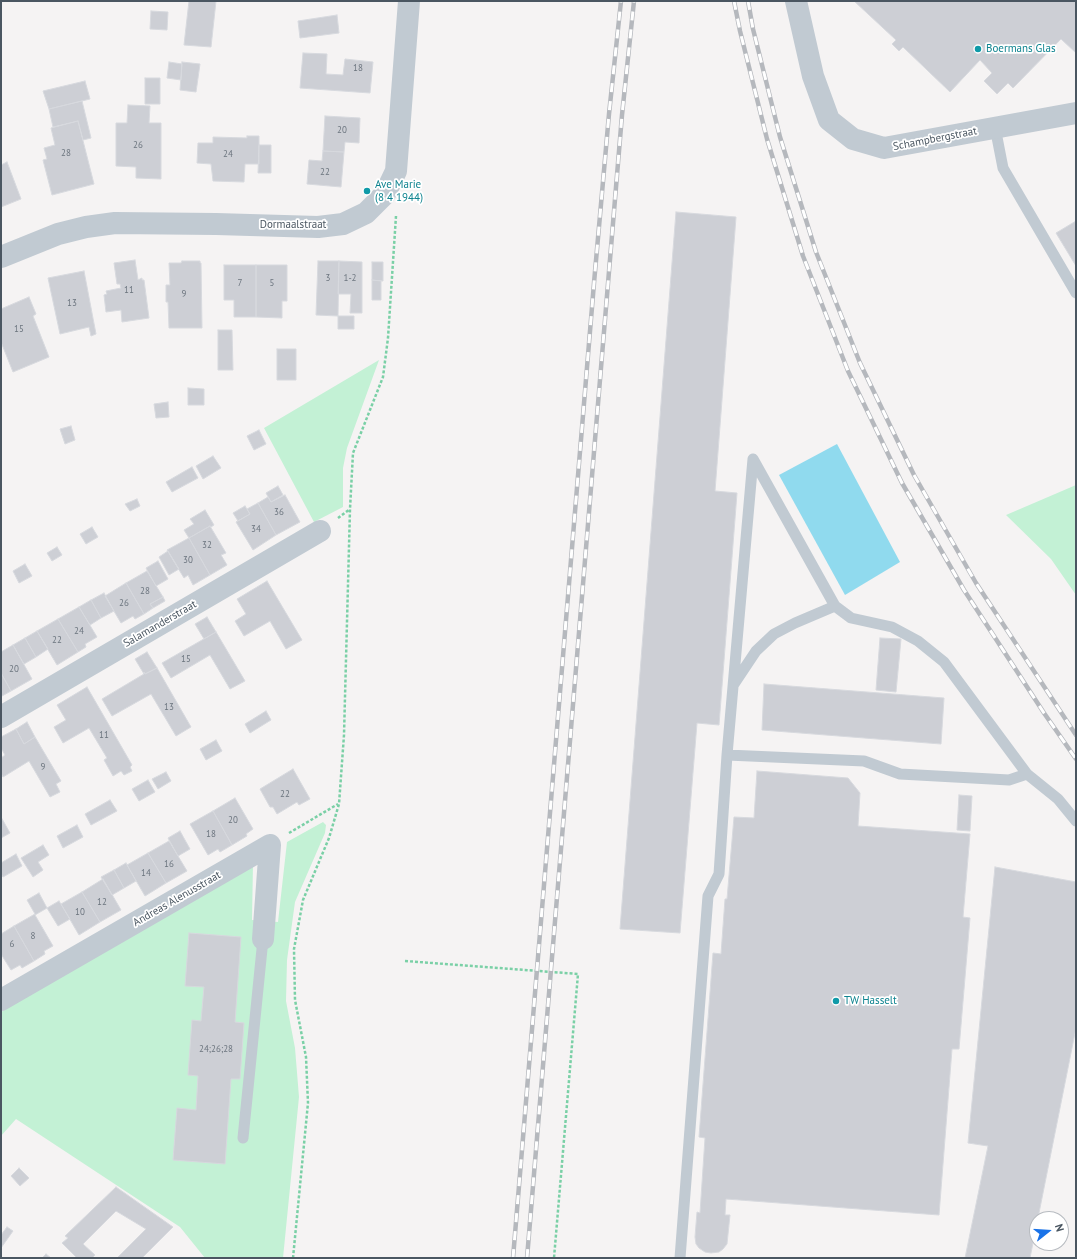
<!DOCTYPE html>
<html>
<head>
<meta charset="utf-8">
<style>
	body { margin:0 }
	#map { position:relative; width:1077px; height:1259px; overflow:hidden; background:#f5f3f3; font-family:"PT Sans",sans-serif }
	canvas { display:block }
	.frame { position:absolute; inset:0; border:2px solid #4a5661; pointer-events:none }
	.north { position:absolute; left:1029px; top:1211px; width:40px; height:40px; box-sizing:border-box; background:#fff; border:1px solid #b7bbc0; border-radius:50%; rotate:73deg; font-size:11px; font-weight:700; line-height:16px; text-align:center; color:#4a5661 }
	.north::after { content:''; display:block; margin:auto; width:14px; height:18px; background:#1a73e8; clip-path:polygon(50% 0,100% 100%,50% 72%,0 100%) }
</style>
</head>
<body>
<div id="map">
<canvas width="1077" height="1259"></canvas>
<div class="frame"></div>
<div class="north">N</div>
</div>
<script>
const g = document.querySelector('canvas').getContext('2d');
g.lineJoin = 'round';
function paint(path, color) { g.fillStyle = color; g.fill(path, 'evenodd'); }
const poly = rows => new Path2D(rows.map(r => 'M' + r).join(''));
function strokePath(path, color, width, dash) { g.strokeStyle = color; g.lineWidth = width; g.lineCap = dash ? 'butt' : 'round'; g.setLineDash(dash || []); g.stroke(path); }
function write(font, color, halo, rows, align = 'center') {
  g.font = font + ' "PT Sans",sans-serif'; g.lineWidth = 3.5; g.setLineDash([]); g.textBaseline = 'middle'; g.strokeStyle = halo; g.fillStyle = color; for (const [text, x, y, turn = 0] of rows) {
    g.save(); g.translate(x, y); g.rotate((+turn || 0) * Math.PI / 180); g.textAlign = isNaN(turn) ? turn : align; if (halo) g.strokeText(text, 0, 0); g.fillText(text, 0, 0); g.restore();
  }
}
const green = poly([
	[379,360,347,448,343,468,343,507,314,522,264,428],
	[1076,485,1076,595,1051,559,1006,515],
	[323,822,326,825,325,833,295,902,287,960,286,1001,295,1048,299,1097,283,1258,205,1258,180,1227,16,1119,1,1136,1,1012,253,863,252,920,278,922,287,842]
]);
const water = poly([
	[837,444,900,562,845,595,779,475]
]);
const building = poly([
	[189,1,216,1,211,47,184,45,189,1],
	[854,1,1076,1,1076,53,1061,39,1013,88,1008,83,997,94,984,81,992,73,980,60,950,92,903,47,899,51,892,44,896,40,854,1],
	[151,11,168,12,167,30,150,29,151,11],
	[337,15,339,33,300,38,298,21,337,15],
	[303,53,327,54,326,74,343,75,345,59,373,62,370,93,300,88,303,53],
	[169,62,182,64,181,80,167,78,169,62],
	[182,62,200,64,196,92,180,90,182,62],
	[145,78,160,78,160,104,145,104,145,78],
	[85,81,90,99,49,109,43,91,85,81],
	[82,101,91,138,83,140,78,121,53,127,49,109,82,101],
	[128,105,150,106,149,123,161,123,161,179,136,178,136,167,116,166,116,123,127,123,128,105],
	[325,116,360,118,359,143,345,142,344,152,323,151,325,116],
	[78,121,94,184,52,195,43,160,47,159,44,148,55,145,51,128,78,121],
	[247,136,259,136,259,164,245,164,244,182,213,181,211,164,197,163,198,143,213,143,213,137,247,138,247,136],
	[259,145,271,145,271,173,258,173,259,145],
	[323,151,344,152,341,187,307,184,309,160,322,161,323,151],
	[7,162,21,199,1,207,1,165,7,162],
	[676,212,736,217,715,491,737,493,719,725,697,723,680,933,620,929,676,212],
	[1076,221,1076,266,1056,233,1076,221],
	[135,260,138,280,142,278,142,280,144,280,149,318,122,322,121,310,106,312,104,295,107,294,106,291,121,288,120,284,117,284,114,263,135,260],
	[182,261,200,261,200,263,201,263,202,328,169,328,168,302,166,302,166,285,170,285,169,263,181,263,182,261],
	[318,261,339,261,338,316,316,315,318,261],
	[339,261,362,262,362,313,350,313,351,294,338,294,339,261],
	[372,262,383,262,383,281,372,280,372,262],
	[224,265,256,265,256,317,234,317,234,300,224,300,224,265],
	[256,265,287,265,287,301,282,301,282,318,256,317,256,265],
	[84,271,96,334,91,336,89,327,60,334,48,278,84,271],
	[372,280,381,281,381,300,372,300,372,280],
	[29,297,36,314,33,316,49,357,13,372,1,342,1,309,29,297],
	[338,316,354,316,354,329,338,329,338,316],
	[218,330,232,330,233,370,218,370,218,330],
	[277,349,296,349,296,380,277,380,277,349],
	[188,388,204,389,204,405,188,405,188,388],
	[168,402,169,417,156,418,154,404,168,402],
	[71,426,75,440,65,444,60,429,71,426],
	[259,430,266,444,254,450,247,436,259,430],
	[213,456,221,468,203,479,196,466,213,456],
	[192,467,198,478,172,492,166,482,192,467],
	[278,486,283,495,271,502,266,493,278,486],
	[285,495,300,522,276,535,258,503,268,497,271,502,285,495],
	[137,499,140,506,130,511,125,504,137,499],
	[258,503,276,535,253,550,236,522,250,514,247,509,258,503],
	[245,506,250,514,238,521,233,513,245,506],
	[205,510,214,525,211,527,210,526,189,538,184,530,194,524,190,519,205,510],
	[210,526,226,553,221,555,227,565,210,575,189,538,210,526],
	[92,527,98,537,86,544,80,534,92,527],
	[189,538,210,575,193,585,188,575,184,578,167,550,189,538],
	[57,547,62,555,52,561,47,553,57,547],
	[168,551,179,569,169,575,159,557,168,551],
	[158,561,168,579,156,586,146,568,158,561],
	[25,564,32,576,19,583,13,571,25,564],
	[147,571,163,597,150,604,153,608,144,614,126,583,147,571],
	[267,581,302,640,286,649,270,621,244,636,235,621,246,614,237,599,267,581],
	[126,583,144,614,135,619,133,616,121,623,105,596,126,583],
	[104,593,114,611,101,618,91,600,104,593],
	[163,597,165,601,153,608,150,604,163,597],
	[91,600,101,618,90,625,79,607,91,600],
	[79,607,97,637,85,644,86,647,78,652,58,619,79,607],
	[207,617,216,632,204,639,195,624,207,617],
	[58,619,78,652,57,665,37,631,58,619],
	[37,631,48,649,36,657,25,638,37,631],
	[216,632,245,681,230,689,210,655,171,678,162,663,216,632],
	[25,638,36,657,24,664,13,645,25,638],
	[880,638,901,639,896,692,876,690,880,638],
	[13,645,32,679,11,691,1,673,1,652,13,645],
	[147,652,157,668,145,674,144,672,144,674,135,659,147,652],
	[157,668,191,727,176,736,151,694,112,716,102,699,144,674,144,672,145,674,157,668],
	[1,673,11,691,2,696,1,694,1,673],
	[764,684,944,698,941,744,762,730,764,684],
	[87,687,132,765,130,767,132,771,124,775,121,771,113,776,104,760,107,758,89,728,63,743,54,727,66,720,57,705,87,687],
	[266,711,271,720,250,733,245,724,266,711],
	[27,722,35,737,24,744,16,729,27,722],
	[16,729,24,744,35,737,61,781,56,784,60,792,50,797,29,761,3,777,1,773,1,758,5,755,1,748,1,737,16,729],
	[216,740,222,751,206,760,200,749,216,740],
	[293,769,310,799,299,805,297,802,277,814,273,807,270,807,260,789,293,769],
	[757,771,848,778,860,793,858,826,970,834,963,917,970,918,959,1049,952,1049,939,1215,726,1199,725,1215,730,1215,727,1244,723,1249,719,1252,711,1253,705,1252,699,1248,696,1244,695,1237,697,1212,700,1213,705,1138,699,1137,713,953,721,954,725,899,727,899,734,817,754,818,757,771],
	[166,772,171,781,158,789,152,779,166,772],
	[148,780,155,792,139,801,132,789,148,780],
	[959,795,972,796,970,831,957,830,959,795],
	[235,798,253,829,246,834,247,836,232,845,213,811,235,798],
	[110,800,117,811,91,825,85,814,110,800],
	[213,811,232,845,220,852,218,849,208,855,190,824,213,811],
	[1,817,10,833,1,838,1,817],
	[77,825,83,837,63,848,57,836,77,825],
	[180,831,190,849,178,856,168,838,180,831],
	[169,841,187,871,166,883,148,853,169,841],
	[43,845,49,855,38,862,43,870,33,877,21,858,43,845],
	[148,853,166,883,145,896,127,865,148,853],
	[16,854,22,866,3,877,1,874,1,863,16,854],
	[126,863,136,881,124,888,114,870,126,863],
	[995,867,1076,882,1076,1028,1030,1258,965,1258,988,1146,968,1143,995,867],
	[114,870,124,888,112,895,101,877,114,870],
	[103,879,121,910,100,922,82,892,103,879],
	[82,892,100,922,79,935,61,904,82,892],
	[39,893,47,908,35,915,53,946,44,951,45,954,34,961,14,926,35,914,27,900,39,893],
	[59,901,70,919,58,926,47,908,59,901],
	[14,926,34,961,22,968,20,965,11,970,1,954,1,934,14,926],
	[189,933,241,937,235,1022,244,1023,240,1079,231,1079,225,1164,173,1160,177,1108,196,1110,198,1076,188,1075,192,1020,201,1021,204,987,185,986,189,933],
	[19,1168,29,1178,20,1186,11,1176,19,1168],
	[116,1187,173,1227,142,1258,117,1258,146,1229,116,1211,83,1244,95,1255,92,1258,77,1258,62,1243,68,1238,65,1236,116,1187],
	[7,1227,13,1231,1,1248,1,1235,7,1227],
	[46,1254,51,1258,42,1258,46,1254]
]);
const path = poly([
	[338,518,350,509],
	[289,833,338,804],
	[405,961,578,974,554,1258],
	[293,1258,308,1103,306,1057,295,1000,294,949,303,900,329,838,339,804,344,735,350,509,353,453,383,377,388,338,396,216]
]);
const lane = poly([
	[995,127,1003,168,1076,293],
	[753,459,835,606,851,618,892,627,918,641,944,662,1027,774,1058,799,1076,821],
	[734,684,756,651,774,634,795,623,835,606],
	[727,755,864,761,900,774,1009,780,1027,774],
	[243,1138,263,939],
	[680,1258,708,896,719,874,727,755,753,459]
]);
const street = poly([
	[796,1,813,76,829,120,853,139,884,148,1076,113],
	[1,257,58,234,86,227,115,223,216,224,318,227,343,224,366,213,385,194,396,171,409,1],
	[1,717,320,531],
	[263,939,270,845],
	[1,1000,270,845]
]);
const rail = poly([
	[734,1,740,31,767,139,803,256,848,371,902,483,964,590,1044,713,1076,759],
	[748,1,753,29,780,137,816,252,860,363,914,475,976,583,1076,735],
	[513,1258,594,283,609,114,621,1],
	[527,1258,622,115,634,1]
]);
const markers = [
	[978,49,4,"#0f9aa8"],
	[367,191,4,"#0f9aa8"],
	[836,1001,4,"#0f9aa8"]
];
const numberNames = [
	["18",358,68],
	["20",342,130],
	["26",138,145],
	["28",66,153],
	["24",228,154],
	["22",325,172],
	["3",328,278],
	["1-2",350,278],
	["7",240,283],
	["5",272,283],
	["11",129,290],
	["9",184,294],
	["13",72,303],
	["15",19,329],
	["36",279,512],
	["34",256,529],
	["32",207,545],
	["30",188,560],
	["28",145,591],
	["26",124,603],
	["24",79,631],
	["22",57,640],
	["15",186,659],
	["20",14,669],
	["13",169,707],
	["11",104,735],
	["9",43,767],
	["22",285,794],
	["20",233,820],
	["18",211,834],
	["16",169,864],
	["14",146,873],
	["12",102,902],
	["10",80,912],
	["8",33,936],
	["6",12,944],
	["24;26;28",216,1049]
];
const cultureNames = [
	["Boermans Glas",986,49],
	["Ave Marie",375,185],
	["(8 4 1944)",375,198],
	["TW Hasselt",844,1001]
];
const streetNames = [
	["Schampbergstraat",935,139,-11],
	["Dormaalstraat",293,225],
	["Salamanderstraat",160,624,-30],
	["Andreas Alenusstraat",177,899,-30]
];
paint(green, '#c3f1d5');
paint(water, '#90daee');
paint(building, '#cdcfd5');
strokePath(building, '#d7d9de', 1);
strokePath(path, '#7ad0a6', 2.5, [3, 2]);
strokePath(lane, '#c1cad2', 11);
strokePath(street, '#c1cad2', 22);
strokePath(rail, '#b5b8bd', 4.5);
strokePath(rail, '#fff', 3, [9]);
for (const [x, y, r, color] of markers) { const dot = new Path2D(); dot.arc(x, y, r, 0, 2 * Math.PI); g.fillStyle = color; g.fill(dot); strokePath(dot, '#fff', 1.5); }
write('9px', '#6b747e', null, numberNames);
write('11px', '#0d838f', '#fff', cultureNames, 'left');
write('11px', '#4a5661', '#fff', streetNames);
</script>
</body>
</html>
